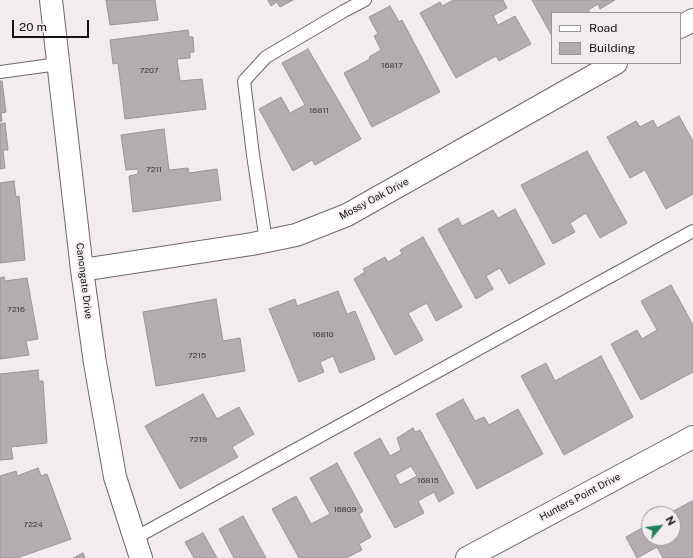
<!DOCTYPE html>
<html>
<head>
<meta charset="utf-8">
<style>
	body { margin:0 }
	#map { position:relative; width:693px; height:558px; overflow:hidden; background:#f2ebf0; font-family:"Public Sans",sans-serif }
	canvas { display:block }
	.legend { position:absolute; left:551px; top:12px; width:130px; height:52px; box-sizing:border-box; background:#f2ebf0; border:1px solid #9a9498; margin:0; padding:5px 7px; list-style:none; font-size:12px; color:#151214 }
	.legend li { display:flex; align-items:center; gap:8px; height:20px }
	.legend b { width:20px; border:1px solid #9a9498 }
	.north { position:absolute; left:641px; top:506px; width:40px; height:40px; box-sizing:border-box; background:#f2ebf0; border:1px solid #9a9498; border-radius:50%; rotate:61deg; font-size:11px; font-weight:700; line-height:16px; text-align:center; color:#151214 }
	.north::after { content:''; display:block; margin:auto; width:14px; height:18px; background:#228159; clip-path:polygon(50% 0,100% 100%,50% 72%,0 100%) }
	.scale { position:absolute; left:12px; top:20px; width:77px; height:18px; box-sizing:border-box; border:2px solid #151214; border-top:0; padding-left:5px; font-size:12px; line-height:14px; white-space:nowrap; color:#151214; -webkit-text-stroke:3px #f2ebf0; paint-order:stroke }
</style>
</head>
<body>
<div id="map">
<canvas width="693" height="558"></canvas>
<ul class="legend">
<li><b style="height:5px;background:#fff"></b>Road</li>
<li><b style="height:11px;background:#b3acb1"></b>Building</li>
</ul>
<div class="north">N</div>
<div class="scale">20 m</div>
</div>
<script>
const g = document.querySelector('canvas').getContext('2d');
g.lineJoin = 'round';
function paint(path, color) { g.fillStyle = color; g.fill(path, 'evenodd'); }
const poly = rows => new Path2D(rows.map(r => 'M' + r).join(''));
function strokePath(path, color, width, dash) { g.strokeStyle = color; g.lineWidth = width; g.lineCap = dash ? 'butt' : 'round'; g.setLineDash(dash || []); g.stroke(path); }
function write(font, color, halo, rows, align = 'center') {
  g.font = font + ' "Public Sans",sans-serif'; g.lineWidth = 4; g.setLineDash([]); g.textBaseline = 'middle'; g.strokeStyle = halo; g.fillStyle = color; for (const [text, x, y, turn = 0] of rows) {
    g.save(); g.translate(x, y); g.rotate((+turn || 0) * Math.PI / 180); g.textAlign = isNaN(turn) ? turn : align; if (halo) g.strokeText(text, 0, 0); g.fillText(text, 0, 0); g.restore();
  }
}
const building = poly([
	[106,0,155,0,158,20,110,25,106,0],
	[268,0,293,0,280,7,277,2,271,6,268,0],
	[454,0,503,0,507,8,493,16,498,25,515,16,531,44,499,61,496,56,456,78,420,13,440,2,442,6,454,0],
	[532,0,615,0,600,9,598,4,588,10,590,13,552,13,552,36,532,0],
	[390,6,399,22,402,20,440,92,372,127,344,73,370,59,369,57,381,50,374,36,378,34,369,17,390,6],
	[188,30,189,37,193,37,194,52,190,52,190,58,177,59,180,81,202,79,206,109,125,119,118,63,113,64,110,40,188,30],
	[308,49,361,139,315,165,312,160,293,171,259,109,281,97,290,113,305,105,282,63,308,49],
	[0,81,2,81,6,112,1,113,2,121,0,122,0,81],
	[679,116,693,141,693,194,666,209,645,170,630,178,607,137,636,121,640,127,653,120,657,128,679,116],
	[5,123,8,150,3,150,5,168,0,169,0,124,5,123],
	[164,129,169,170,188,168,189,173,217,169,221,200,133,212,129,176,138,174,138,169,126,170,121,135,164,129],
	[587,151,627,223,600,238,586,213,570,223,575,232,553,244,521,185,587,151],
	[14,181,16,197,19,196,25,260,0,263,0,183,14,181],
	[515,209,545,264,509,284,500,268,486,276,493,289,476,299,438,229,458,218,462,226,493,210,498,218,515,209],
	[423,237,462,307,436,321,427,303,408,313,423,340,395,355,354,279,365,272,363,269,385,257,388,262,402,254,400,250,423,237],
	[4,277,5,281,27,278,38,339,26,341,29,355,0,359,0,278,4,277],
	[671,285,693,325,693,372,641,400,611,344,637,330,642,339,657,330,641,301,671,285],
	[338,291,347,314,355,311,375,359,340,373,333,356,320,362,324,372,299,382,269,309,295,299,297,306,338,291],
	[216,299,223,341,240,338,245,371,156,386,143,312,216,299],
	[601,356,633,417,564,455,521,376,546,363,555,381,601,356],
	[38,370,39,381,43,381,47,443,11,447,13,459,0,460,0,374,38,370],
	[203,394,217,419,239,407,254,434,232,447,238,457,180,489,145,426,203,394],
	[463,399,475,421,484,417,489,425,518,409,543,454,477,489,436,414,463,399],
	[413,428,415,432,420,430,454,493,439,502,434,492,418,501,424,513,395,528,354,453,380,438,390,456,401,450,397,438,413,428],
	[411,466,417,476,400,485,395,475,411,466],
	[337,463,363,511,359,514,371,537,359,544,362,550,346,558,299,558,272,509,296,496,311,524,330,514,310,478,337,463],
	[38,468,41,476,47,474,71,539,17,558,0,558,0,476,16,471,17,476,38,468],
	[692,501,693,503,693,558,663,558,657,547,637,558,626,537,649,524,649,538,673,538,673,514,668,514,692,501],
	[243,516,266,558,234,558,219,529,243,516],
	[203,533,217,558,194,558,185,542,203,533],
	[83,553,85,558,73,558,83,553]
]);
const lane = poly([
	[0,72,58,64],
	[266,241,253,155,244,81,266,57,344,11,365,0],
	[135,538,693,231]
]);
const street = poly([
	[51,0,82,270,95,363,115,477,141,558],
	[680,27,693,20],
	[82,270,252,244,296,235,347,215,616,63],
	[467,558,693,437]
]);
const numberNames = [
	["16817",392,66],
	["7207",149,71],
	["16811",319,111],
	["7211",154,170],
	["7216",16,310],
	["16810",323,335],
	["7215",197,356],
	["7219",198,440],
	["16815",428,481],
	["16809",345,510],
	["7224",33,525]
];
const streetNames = [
	["Mossy Oak Drive",374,199,-28],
	["Canongate Drive",84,281,83],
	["Hunters Point Drive",580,497,-28]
];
paint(building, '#b3acb1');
strokePath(building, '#9b9499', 1);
strokePath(lane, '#6d676c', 14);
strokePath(street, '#6d676c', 24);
strokePath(lane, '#fff', 12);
strokePath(street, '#fff', 22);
write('8px', '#3c383b', null, numberNames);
write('10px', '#151214', '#f2ebf0', streetNames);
</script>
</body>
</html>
